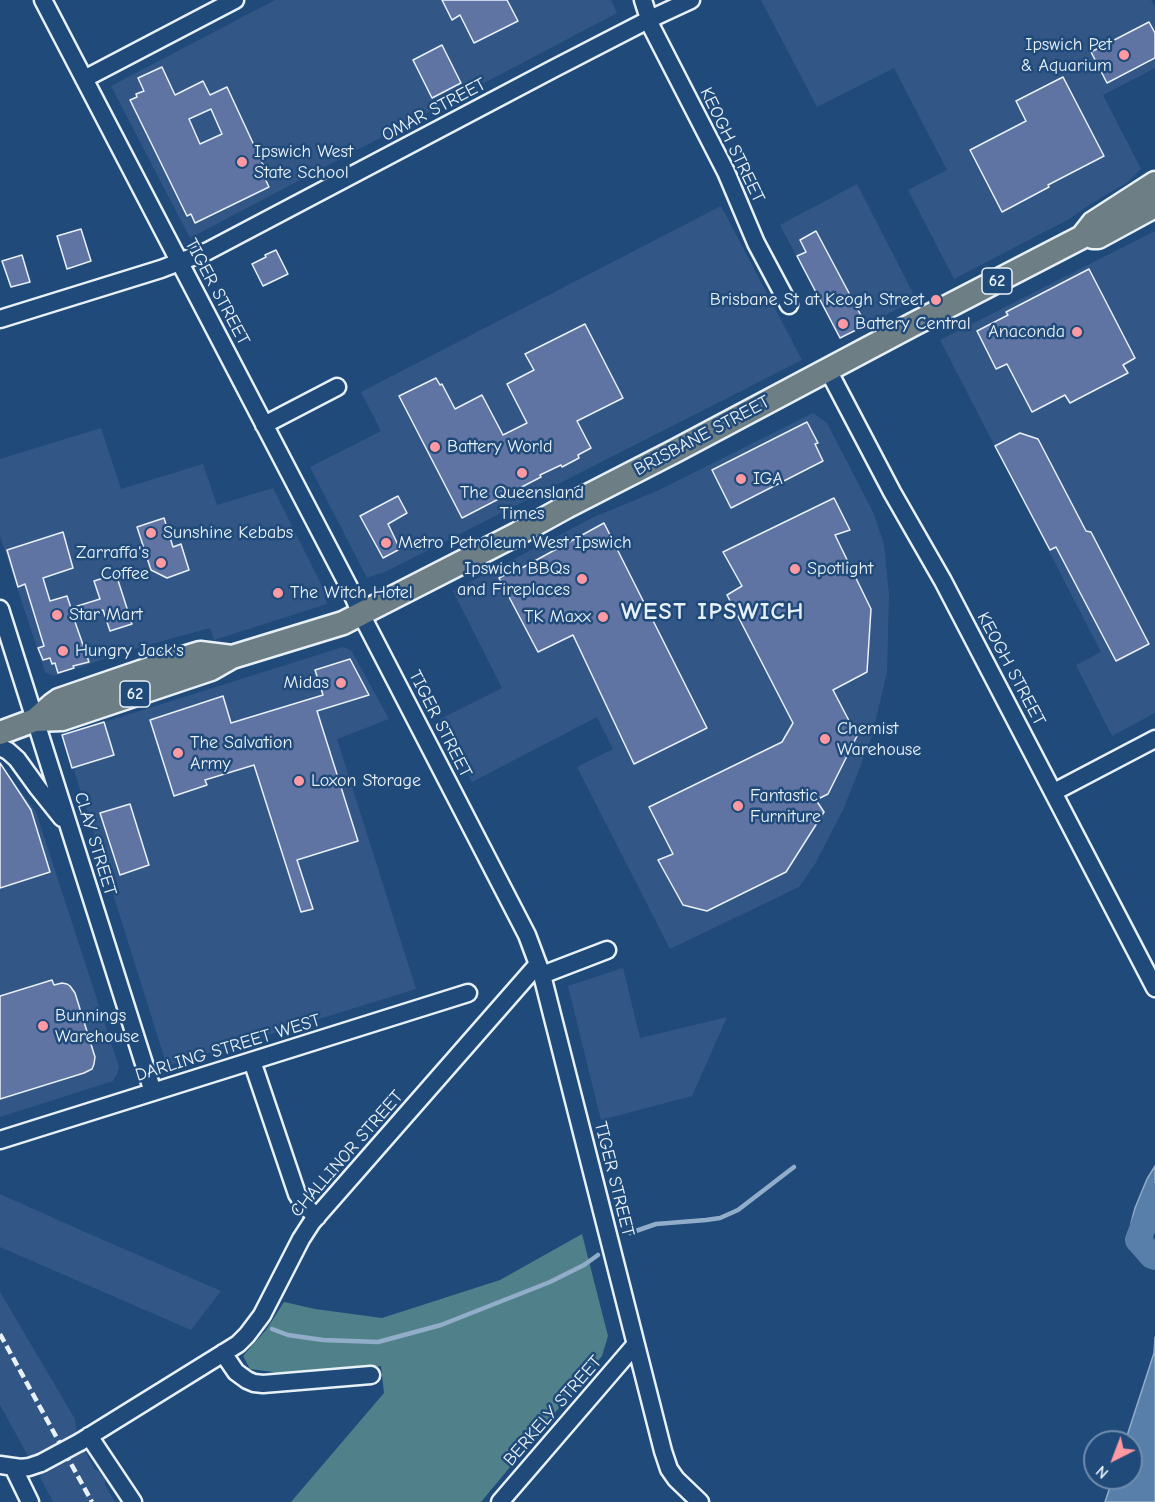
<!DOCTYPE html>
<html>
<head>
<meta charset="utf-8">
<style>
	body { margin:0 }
	#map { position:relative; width:1155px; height:1502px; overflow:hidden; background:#1f4a7a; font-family:"Comic Neue",sans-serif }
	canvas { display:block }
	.north { position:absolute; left:1083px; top:1430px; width:60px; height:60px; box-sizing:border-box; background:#1f4a7a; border:2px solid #6f8dac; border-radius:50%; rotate:222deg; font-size:16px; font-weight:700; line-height:24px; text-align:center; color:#e8f1f8 }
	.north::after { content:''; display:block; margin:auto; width:21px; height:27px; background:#ff9aa2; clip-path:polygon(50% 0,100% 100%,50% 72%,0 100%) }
</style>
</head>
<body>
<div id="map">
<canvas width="1155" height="1502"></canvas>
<div class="north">N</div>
</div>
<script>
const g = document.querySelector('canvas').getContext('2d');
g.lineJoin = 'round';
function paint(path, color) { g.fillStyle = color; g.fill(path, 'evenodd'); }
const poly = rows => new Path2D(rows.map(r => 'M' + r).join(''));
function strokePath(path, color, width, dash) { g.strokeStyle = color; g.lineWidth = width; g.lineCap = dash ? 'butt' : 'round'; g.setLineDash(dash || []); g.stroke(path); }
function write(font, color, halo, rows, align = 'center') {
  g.font = font + ' "Comic Neue",sans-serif'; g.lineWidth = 5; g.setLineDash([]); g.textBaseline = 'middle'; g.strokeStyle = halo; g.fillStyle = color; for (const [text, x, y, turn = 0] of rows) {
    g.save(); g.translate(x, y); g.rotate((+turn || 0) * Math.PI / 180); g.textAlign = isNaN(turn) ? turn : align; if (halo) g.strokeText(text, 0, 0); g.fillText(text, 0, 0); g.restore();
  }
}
const built = poly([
	[275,0,611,0,617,13,190,238,111,86],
	[761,0,1151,0,1155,7,1155,68,1103,95,1141,169,1128,182,1089,205,1071,218,954,279,908,190,947,170,894,68,817,107],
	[857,184,916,299,840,339,780,225],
	[721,206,802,360,387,571,367,578,310,467,381,431,361,392],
	[1155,231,1155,713,1112,736,1076,665,1101,652,940,340],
	[813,413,827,423,873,512,884,544,889,594,887,673,871,739,843,810,815,864,799,887,670,949,577,767,613,749,597,717,472,782,440,719,502,688,453,591,594,517,657,491],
	[101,428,121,489,203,464,217,505,273,488,323,588,327,604,214,640,210,628,137,648,54,676,45,672,0,536,0,459],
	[343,647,351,650,389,719,337,739,416,989,167,1066,63,735],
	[0,768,6,771,36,812,119,1067,117,1074,113,1081,0,1117],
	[623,968,640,1038,727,1017,692,1096,601,1120,568,986],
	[0,1194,85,1232,221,1291,191,1330,0,1247],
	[0,1292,75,1419,77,1436,38,1458,28,1456,0,1405],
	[83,1447,95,1470,99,1471,105,1478,105,1485,115,1502,53,1502,40,1477,44,1469]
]);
const green = poly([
	[582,1234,608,1336,602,1356,481,1502,291,1502,384,1393,381,1366,289,1374,250,1369,243,1356,266,1330,284,1302,315,1309,382,1318,500,1280]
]);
const water = poly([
	[1155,1166,1155,1223,1138,1240,1131,1223,1135,1208,1147,1179,1155,1166],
	[1155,1337,1155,1502,1105,1502,1113,1478,1131,1478,1131,1442,1125,1442,1154,1353,1155,1337]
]);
const stream = poly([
	[630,1233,656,1224,706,1220,720,1218,738,1210,794,1167],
	[272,1329,288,1335,323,1340,378,1342,441,1325,550,1282,584,1265,598,1255]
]);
const river = poly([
	[1155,1196,1138,1240,1152,1256,1155,1257]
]);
const building = poly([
	[442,0,507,0,518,21,474,43,460,15,452,20,442,0],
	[1149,22,1155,33,1155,58,1107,83,1091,52,1149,22],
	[442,45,461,83,432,98,413,60,442,45],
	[162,67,175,95,203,81,210,95,227,87,266,171,262,172,269,187,195,223,191,214,187,216,130,100,137,97,136,94,144,91,138,78,162,67],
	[211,109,222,134,200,144,189,119,211,109],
	[1063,77,1104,156,1048,185,1049,187,1002,212,970,150,1026,121,1016,101,1063,77],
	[81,229,91,261,67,269,57,236,81,229],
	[816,231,866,325,840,338,797,256,806,252,800,240,816,231],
	[276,250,288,274,263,286,252,264,266,257,265,255,276,250],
	[22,255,30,282,11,287,2,261,22,255],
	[1089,269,1135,358,1123,365,1128,373,1070,403,1065,395,1032,412,1007,364,996,369,977,331,1008,315,1006,312,1089,269],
	[585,324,623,398,577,421,591,448,578,455,579,458,562,467,561,465,540,475,541,477,462,518,399,396,436,378,440,385,442,384,455,409,482,395,503,435,527,423,507,384,534,370,525,354,585,324],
	[807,422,818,443,815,444,823,461,731,508,712,470,807,422],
	[1020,433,1038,439,1086,531,1091,532,1149,644,1116,661,1056,547,1050,550,995,446,1020,433],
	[398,496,407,513,388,524,400,549,383,558,360,516,398,496],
	[834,498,850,530,835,535,871,609,867,672,833,690,857,736,828,794,816,800,824,812,786,872,707,911,683,905,658,860,673,854,649,807,782,742,793,723,727,595,742,586,723,552,834,498],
	[164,518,173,547,181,544,189,570,167,578,151,570,137,527,164,518],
	[604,523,707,728,634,764,573,635,538,652,499,578,519,567,520,569,604,523],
	[63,532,73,568,43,578,50,601,67,596,71,608,100,599,94,581,116,574,132,624,110,631,103,610,74,619,89,662,73,666,74,668,58,673,55,663,52,664,50,658,43,660,38,648,44,646,25,584,18,587,7,550,63,532],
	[350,659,369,695,317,711,358,841,297,860,313,909,301,912,254,765,205,780,207,785,174,796,150,720,223,696,231,723,323,695,315,670,350,659],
	[104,722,114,755,72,768,62,735,104,722],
	[0,763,31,810,50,872,0,888,0,763],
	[130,804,149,865,120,875,100,813,130,804],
	[52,980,54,985,62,983,67,984,70,986,75,993,95,1057,94,1064,92,1069,84,1073,0,1099,0,996,52,980]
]);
const minor = poly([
	[43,0,351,591,361,614,527,935,542,975,663,1451,669,1469,676,1479,700,1502],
	[643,0,652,28,726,172,756,243,789,305],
	[84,79,235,0],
	[0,319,161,269,208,251,553,69,650,19,691,0],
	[828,370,892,492,943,581,1155,988],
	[264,425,337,387],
	[0,609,153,1092],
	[0,747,8,751,17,759,38,788,62,818],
	[1054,792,1155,739],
	[542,975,607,950],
	[252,1061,297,1194,304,1205,317,1217],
	[0,1140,468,993],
	[223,1353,236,1372,247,1380,254,1383,263,1384,371,1375],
	[89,1436,133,1502],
	[80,1442,238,1344,247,1335,262,1315,301,1239,312,1222,538,964],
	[0,1465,21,1468,29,1467,41,1463],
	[13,1467,30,1502],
	[500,1502,635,1345]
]);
const major = poly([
	[1093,237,1098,237,1155,206],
	[35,720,52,705,59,700,164,664,200,653,232,657],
	[0,733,35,720,62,719,211,669,232,657,343,623,517,534,566,507,675,451,912,325,1082,237,1093,223,1155,183]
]);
const rail = poly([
	[0,1334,92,1502]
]);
const minorBridge = poly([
	[41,1463,80,1442]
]);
const markers = [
	[1124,55,6,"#ff9aa2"],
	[242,162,6,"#ff9aa2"],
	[936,300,6,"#ff9aa2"],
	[843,324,6,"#ff9aa2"],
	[1077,332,6,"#ff9aa2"],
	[435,447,6,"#ff9aa2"],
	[522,473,6,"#ff9aa2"],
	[741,479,6,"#ff9aa2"],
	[151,533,6,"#ff9aa2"],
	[386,543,6,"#ff9aa2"],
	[161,563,6,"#ff9aa2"],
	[795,569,6,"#ff9aa2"],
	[582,579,6,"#ff9aa2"],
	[278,593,6,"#ff9aa2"],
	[57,615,6,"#ff9aa2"],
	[603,617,6,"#ff9aa2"],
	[63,651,6,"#ff9aa2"],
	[341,683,6,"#ff9aa2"],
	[825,739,6,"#ff9aa2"],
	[178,753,6,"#ff9aa2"],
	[299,781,6,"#ff9aa2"],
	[738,806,6,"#ff9aa2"],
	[43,1026,6,"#ff9aa2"]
];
const shields = [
	[997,281,30],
	[135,694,30]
];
const shieldNames = [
	["62",997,281],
	["62",135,694]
];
const poiNames = [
	["Ipswich Pet",1112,45,"right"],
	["& Aquarium",1112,66,"right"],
	["Ipswich West",254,152],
	["State School",254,173],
	["Brisbane St at Keogh Street",924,300,"right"],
	["Battery Central",855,324],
	["Anaconda",1065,332,"right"],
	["Battery World",447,447],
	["IGA",753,479],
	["The Queensland",522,493,"center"],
	["Times",522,514,"center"],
	["Sunshine Kebabs",163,533],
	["Metro Petroleum West Ipswich",398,543],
	["Zarraffa's",149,553,"right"],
	["Coffee",149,574,"right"],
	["Ipswich BBQs",570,569,"right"],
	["and Fireplaces",570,590,"right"],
	["Spotlight",807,569],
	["The Witch Hotel",290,593],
	["Star Mart",69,615],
	["TK Maxx",591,617,"right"],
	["Hungry Jack's",75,651],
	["Midas",329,683,"right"],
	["Chemist",837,729],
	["Warehouse",837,750],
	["The Salvation",190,743],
	["Army",190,764],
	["Loxon Storage",311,781],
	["Fantastic",750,796],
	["Furniture",750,817],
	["Bunnings",55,1016],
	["Warehouse",55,1037]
];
const streetNames = [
	["OMAR STREET",434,110,-28],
	["KEOGH STREET",732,145,64],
	["TIGER STREET",217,292,62],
	["BRISBANE STREET",702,436,-28],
	["KEOGH STREET",1011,669,62],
	["TIGER STREET",440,724,63],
	["CLAY STREET",95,844,73],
	["DARLING STREET WEST",228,1048,-17],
	["CHALLINOR STREET",347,1154,-49],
	["TIGER STREET",614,1179,76],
	["BERKELY STREET",553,1411,-49]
];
const districtNames = [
	["WEST IPSWICH",713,612]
];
paint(built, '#325787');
paint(green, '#50818b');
paint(water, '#577fa9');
strokePath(water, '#91adc9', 1.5);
strokePath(stream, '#91adc9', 4.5);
strokePath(river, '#577fa9', 26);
paint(building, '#6074a4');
strokePath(building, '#e8f1f8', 1.5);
strokePath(minor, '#e8f1f8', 21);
strokePath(major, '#e8f1f8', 27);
strokePath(minor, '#1f4a7a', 16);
strokePath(major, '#6d7e84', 22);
strokePath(rail, '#e8f1f8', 4.5, [9, 4.5]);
strokePath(minorBridge, '#e8f1f8', 21, []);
strokePath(minorBridge, '#1f4a7a', 16);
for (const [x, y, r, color] of markers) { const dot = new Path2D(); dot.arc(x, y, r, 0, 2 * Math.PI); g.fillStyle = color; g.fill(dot); strokePath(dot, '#1f4a7a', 2); }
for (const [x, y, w] of shields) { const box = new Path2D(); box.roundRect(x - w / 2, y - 13, w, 26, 4.5); g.fillStyle = '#1f4a7a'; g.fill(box); strokePath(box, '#e8f1f8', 1.5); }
write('bold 16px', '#e8f1f8', null, shieldNames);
write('18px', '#e8f1f8', '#1f4a7a', poiNames, 'left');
write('18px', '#e8f1f8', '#1f4a7a', streetNames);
g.letterSpacing = '1.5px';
write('bold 24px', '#e8f1f8', '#1f4a7a', districtNames);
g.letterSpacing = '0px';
</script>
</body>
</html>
